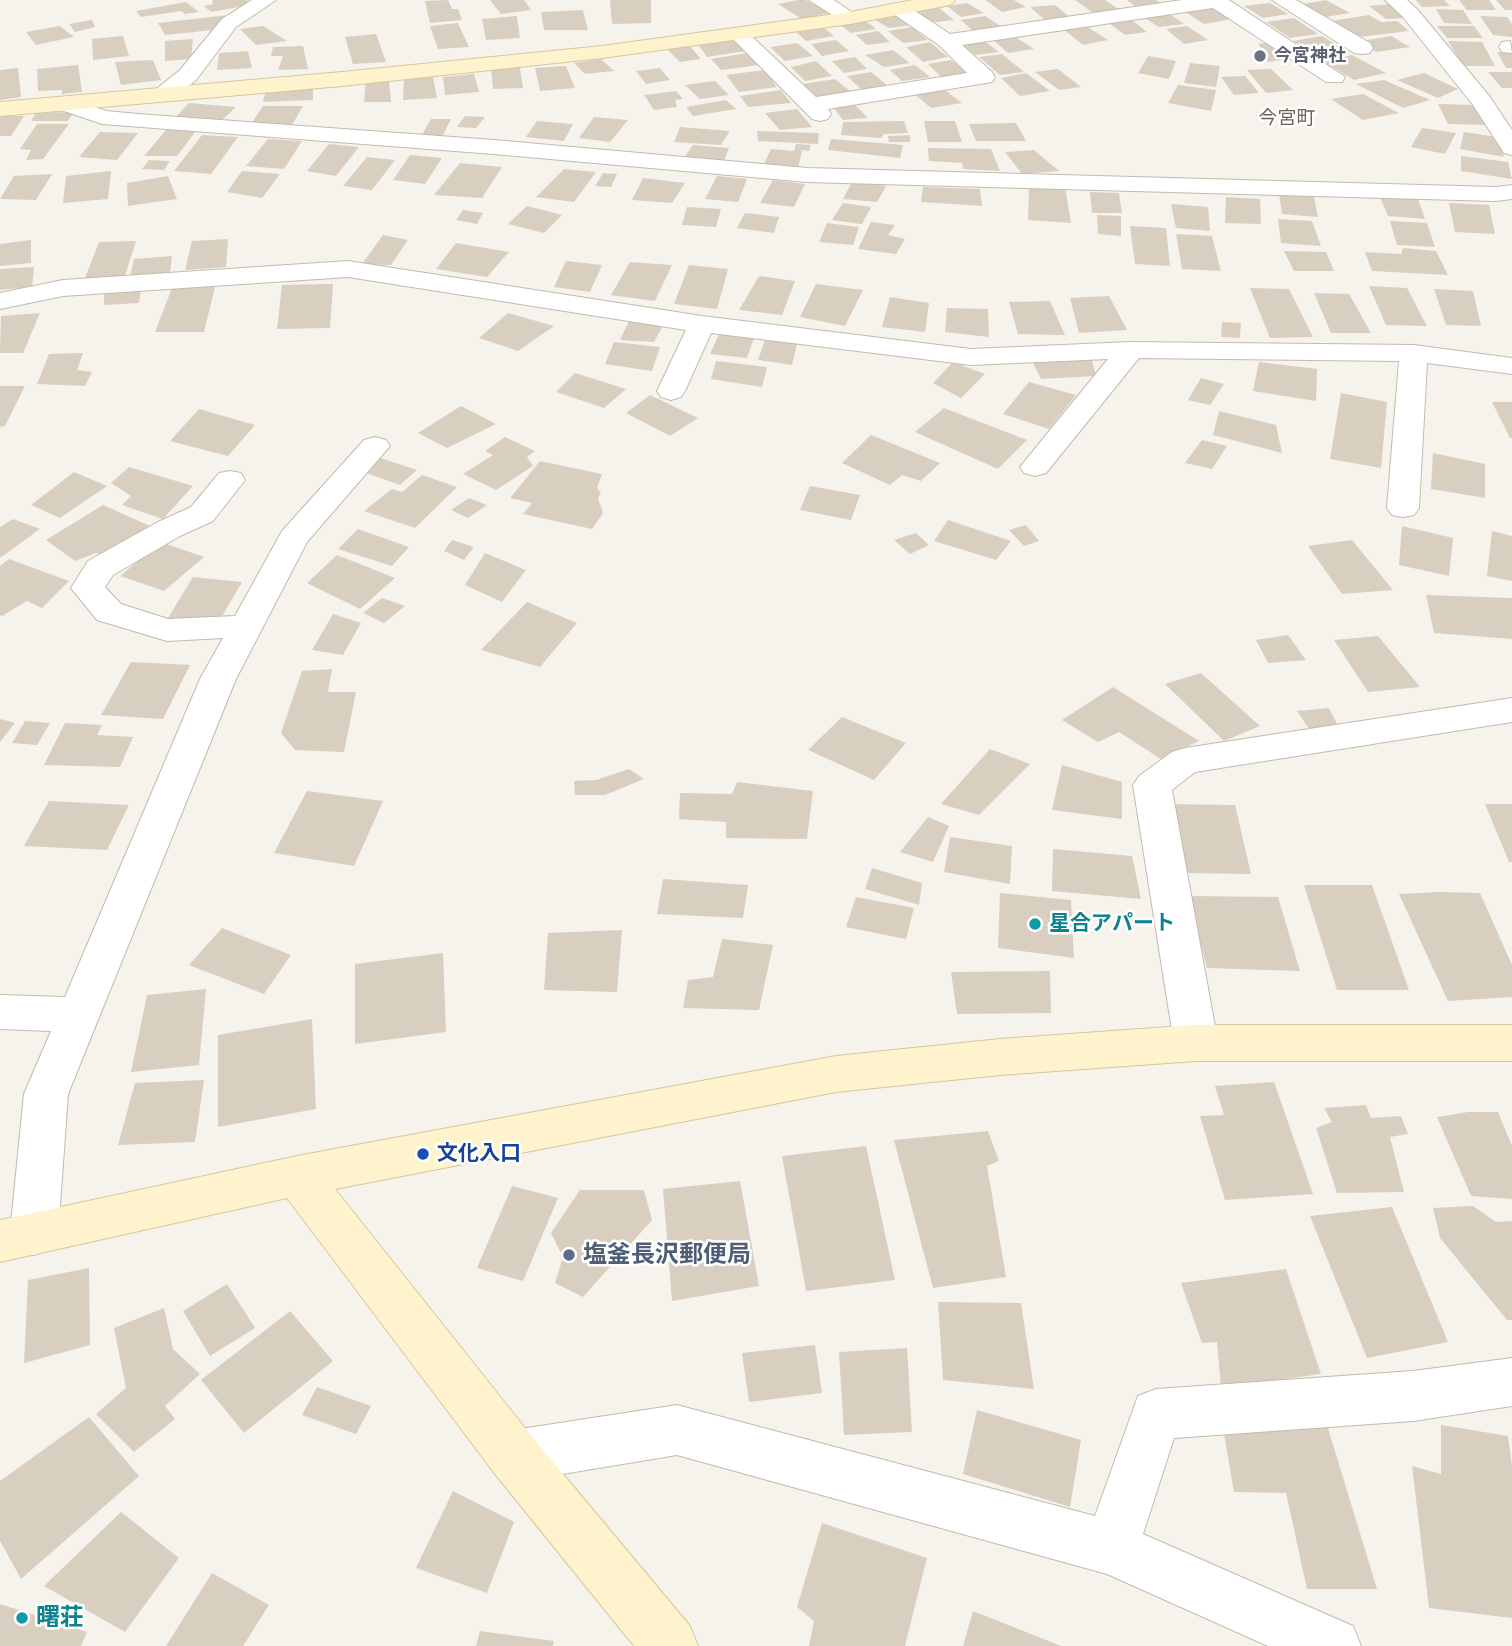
<!DOCTYPE html>
<html>
<head>
<meta charset="utf-8">
<style>
	body { margin:0 }
	canvas { display:block; background:#f6f3ec }
</style>
</head>
<body>
<canvas width="1512" height="1646"></canvas>
<script>
const g = document.querySelector('canvas').getContext('2d');
g.lineJoin = 'round';
function paint(path, color) { g.fillStyle = color; g.fill(path, 'evenodd'); }
const poly = rows => new Path2D(rows.map(r => 'M' + r).join(''));
function strokePath(path, color, width, dash) { g.strokeStyle = color; g.lineWidth = width; g.lineCap = dash ? 'butt' : 'round'; g.setLineDash(dash || []); g.stroke(path); }
function write(font, color, halo, rows, align = 'center') {
  g.font = font + ' Karla,"Noto Sans JP",sans-serif'; g.lineWidth = 5; g.setLineDash([]); g.textBaseline = 'middle'; g.strokeStyle = halo; g.fillStyle = color; for (const [text, x, y, turn = 0] of rows) {
    g.save(); g.translate(x, y); g.rotate((+turn || 0) * Math.PI / 180); g.textAlign = isNaN(turn) ? turn : align; if (halo) g.strokeText(text, 0, 0); g.fillText(text, 0, 0); g.restore();
  }
}
const building = poly([
	[212,0,247,0,250,5,211,12,204,6,213,4],
	[448,0,452,9,458,9,462,20,430,23,425,1],
	[490,0,524,0,531,10,501,14],
	[610,0,651,0,651,23,612,24],
	[798,0,806,0,829,13,802,19,778,4],
	[985,0,1014,0,1026,7,1002,12],
	[1075,0,1105,0,1120,10,1096,15],
	[1127,0,1156,0,1160,3,1136,7],
	[1326,0,1350,13,1325,17,1303,4],
	[1416,0,1444,0,1450,6,1422,7],
	[1459,0,1489,0,1496,10,1467,10],
	[1496,0,1512,0,1512,10,1505,10],
	[186,2,199,12,185,14,181,11,141,17,136,11],
	[967,3,984,13,961,17,947,6],
	[1270,3,1288,14,1263,18,1244,6],
	[1391,4,1407,18,1386,19,1369,6],
	[1055,5,1072,19,1048,23,1030,7],
	[1209,5,1232,19,1204,24,1182,10],
	[938,7,954,20,929,23,911,11],
	[1436,9,1463,10,1472,24,1444,23],
	[583,10,588,30,544,30,541,12],
	[897,13,911,25,889,28,872,18],
	[1168,13,1184,24,1159,27,1143,17],
	[229,15,213,30,165,35,158,23],
	[1369,15,1381,22,1397,21,1409,31,1359,37,1331,21],
	[517,16,520,38,486,40,482,19],
	[985,16,1005,29,975,33,961,20],
	[1480,16,1507,17,1512,24,1512,37,1493,35],
	[1128,17,1147,32,1125,35,1106,21],
	[1294,18,1318,34,1290,38,1266,22],
	[863,19,876,29,851,33,838,23],
	[92,20,95,27,75,32,69,24],
	[458,23,469,47,438,49,430,26],
	[60,26,74,37,36,45,26,32],
	[263,26,287,41,256,45,240,29],
	[822,26,834,36,806,41,795,31],
	[1086,26,1108,40,1083,45,1062,28],
	[1187,26,1208,40,1184,44,1166,29],
	[1437,26,1474,26,1483,38,1447,38],
	[912,27,928,40,903,43,888,31],
	[878,31,890,42,867,45,856,35],
	[376,34,386,62,353,64,345,37],
	[1012,35,1034,49,1008,53,991,38],
	[123,36,129,56,93,60,92,39],
	[1322,36,1350,53,1320,58,1293,41],
	[1391,36,1410,47,1376,52,1361,41],
	[730,38,745,51,707,57,697,43],
	[193,39,191,59,165,61,165,41],
	[836,40,849,51,822,56,811,44],
	[983,40,999,52,975,55,961,43],
	[1448,41,1482,42,1495,66,1463,66],
	[930,42,948,57,923,62,906,47],
	[1272,42,1289,59,1268,62,1255,51,1263,50,1258,44],
	[797,43,813,56,785,61,770,47],
	[689,45,701,59,680,62,667,49],
	[303,46,308,69,278,70,283,56,271,56,273,47],
	[893,50,910,63,884,67,865,55],
	[248,51,252,68,217,70,219,53],
	[1497,52,1512,53,1512,68,1506,68],
	[748,53,759,65,721,70,711,59],
	[1002,54,1024,72,1000,75,979,57],
	[1352,55,1386,73,1354,80,1322,61],
	[1148,56,1176,61,1169,79,1138,73],
	[855,57,867,69,844,73,832,61],
	[601,59,614,71,585,74,574,63],
	[153,60,161,80,121,85,115,62],
	[951,60,970,75,943,79,928,64],
	[816,61,832,76,805,81,791,67],
	[1190,63,1220,66,1216,87,1184,83],
	[78,65,82,92,62,94,62,90,38,91,37,69],
	[915,65,930,77,902,81,890,70],
	[566,66,575,88,540,91,535,68],
	[18,68,21,97,0,100,0,70],
	[491,68,520,68,523,88,493,89],
	[660,68,670,80,646,84,636,71],
	[1058,69,1081,87,1059,90,1035,72],
	[1271,69,1293,90,1266,93,1247,70],
	[764,70,777,87,739,92,726,75],
	[871,72,888,86,862,90,847,76],
	[1488,72,1512,72,1512,88,1502,88],
	[1026,73,1050,91,1020,96,1001,78],
	[1424,73,1458,89,1438,98,1397,80],
	[474,74,479,92,445,95,443,77],
	[1245,76,1259,93,1234,95,1221,77],
	[433,77,437,98,403,100,404,79],
	[835,79,850,91,818,97,803,84],
	[366,80,389,80,391,102,364,102],
	[1384,80,1430,100,1403,108,1356,84],
	[715,81,729,95,700,99,685,85],
	[1178,85,1216,90,1211,111,1168,103],
	[313,87,313,100,263,102,266,90],
	[941,87,962,103,931,108,912,92],
	[781,90,791,103,748,107,740,96],
	[676,91,683,99,675,100,677,107,654,110,644,95],
	[1363,94,1399,113,1363,120,1331,99],
	[726,100,736,109,693,116,686,107],
	[852,102,868,118,843,120,832,106],
	[189,103,236,107,221,121,174,119],
	[1438,104,1473,105,1486,125,1448,124],
	[263,106,303,106,292,125,251,124],
	[797,109,812,127,780,130,765,113],
	[37,111,73,113,68,121,31,121],
	[0,116,24,116,11,136,0,136],
	[465,116,485,117,476,128,457,127],
	[594,117,628,120,610,142,579,138],
	[431,119,451,119,443,135,422,135],
	[537,121,573,124,564,141,526,137],
	[904,121,908,133,884,134,881,138,841,135,843,122],
	[924,121,955,121,962,142,928,142],
	[1016,123,1026,141,976,141,969,124],
	[37,124,69,124,43,159,26,160,31,150,20,149],
	[680,127,730,131,721,145,674,142],
	[1422,128,1456,133,1445,154,1411,147],
	[167,129,196,131,177,156,144,156],
	[757,131,819,133,818,144,758,141],
	[100,132,138,133,117,160,79,157],
	[1464,132,1497,137,1504,157,1460,149],
	[202,135,238,137,211,174,174,171],
	[910,135,910,142,889,142,888,136],
	[268,139,302,141,284,169,246,166],
	[831,139,903,145,900,158,828,150],
	[329,144,359,147,336,176,307,171],
	[796,144,811,145,809,151,802,150,798,169,763,166,771,149,794,151],
	[693,145,729,148,723,163,683,159],
	[928,148,991,149,1000,171,963,169,962,163,929,161],
	[1034,150,1059,171,1022,174,1005,152],
	[410,155,442,158,425,184,393,180],
	[1461,156,1508,162,1512,179,1461,171],
	[367,157,395,160,372,190,343,186],
	[149,160,170,161,164,170,142,169],
	[460,163,502,167,482,198,434,195],
	[564,169,596,172,574,202,536,197],
	[111,171,108,199,63,203,66,176],
	[242,171,280,174,262,198,227,192],
	[603,173,617,174,611,187,595,186],
	[52,174,36,200,0,199,14,176],
	[168,176,177,199,128,206,127,183],
	[717,176,747,179,738,202,705,199],
	[643,178,685,183,672,203,632,200],
	[773,180,805,184,794,207,760,203],
	[852,182,886,186,877,202,843,199],
	[1029,185,1065,187,1071,223,1028,220],
	[923,187,980,189,982,206,921,202],
	[1090,192,1119,193,1122,213,1092,213],
	[1279,194,1314,197,1318,217,1282,214],
	[1226,197,1260,199,1261,224,1225,223],
	[1380,197,1418,199,1425,219,1388,216],
	[843,203,871,207,862,224,832,220],
	[1449,203,1489,205,1495,234,1455,232],
	[1171,204,1208,207,1210,231,1176,228],
	[527,206,562,215,544,233,508,224],
	[687,207,721,209,716,227,682,225],
	[463,210,483,213,477,224,456,220],
	[745,213,779,217,774,233,737,228],
	[1097,215,1121,216,1121,236,1098,234],
	[1278,219,1312,221,1321,246,1281,243],
	[1390,221,1427,223,1435,247,1397,245],
	[871,222,895,225,888,235,905,239,896,254,858,249],
	[827,223,859,227,853,245,819,242],
	[1130,226,1166,228,1170,266,1135,264],
	[1176,234,1212,236,1221,271,1182,269],
	[383,235,408,240,391,265,362,264],
	[228,239,226,267,185,270,192,241],
	[31,240,31,263,0,266,0,244],
	[136,241,125,276,85,278,99,242],
	[456,243,509,252,487,277,436,269],
	[1403,248,1436,251,1448,275,1372,271,1365,252,1401,254],
	[1284,251,1326,252,1334,271,1294,271],
	[172,256,170,272,130,276,134,259],
	[566,261,602,265,590,292,554,287],
	[630,262,672,265,655,301,611,295],
	[689,265,728,269,717,309,674,304],
	[34,267,32,287,0,290,0,269],
	[759,276,795,281,782,315,739,310],
	[333,284,330,328,277,329,282,285],
	[816,284,863,290,845,326,800,317],
	[1369,286,1407,288,1427,326,1386,325],
	[215,287,204,332,155,332,172,288],
	[1250,288,1289,289,1313,337,1270,338],
	[1434,289,1473,291,1481,326,1446,325],
	[141,290,139,303,104,305,104,293],
	[1314,293,1349,294,1371,333,1331,333],
	[1109,296,1127,330,1079,333,1070,298],
	[890,297,929,303,925,332,882,327],
	[1050,301,1065,335,1018,334,1009,302],
	[947,308,988,309,989,337,945,332],
	[40,313,23,353,0,353,1,316],
	[508,313,554,326,518,351,479,338],
	[630,319,664,324,654,342,620,340],
	[1222,322,1241,323,1240,338,1221,337],
	[720,332,755,335,747,358,710,354],
	[766,337,798,341,792,365,758,360],
	[614,342,660,347,652,371,605,364],
	[83,353,77,370,92,372,85,386,37,384,49,354],
	[1091,357,1096,376,1041,379,1031,359],
	[716,361,767,367,762,387,711,379],
	[953,362,985,374,961,398,933,383],
	[1259,362,1317,369,1316,401,1253,391],
	[575,373,626,389,604,408,556,392],
	[1201,378,1224,384,1210,405,1188,400],
	[1029,382,1076,395,1049,429,1003,414],
	[0,386,25,386,5,426,0,427],
	[1341,393,1387,402,1381,468,1330,459],
	[650,395,698,418,670,436,626,413],
	[1492,402,1512,402,1512,438,1510,438],
	[461,406,496,424,447,448,418,433],
	[944,408,1027,440,998,469,915,432],
	[199,409,255,425,228,456,170,441],
	[1219,411,1276,425,1282,453,1213,435],
	[871,435,940,463,921,481,902,475,890,485,842,463],
	[505,437,535,451,527,457,533,466,496,490,463,474,493,455,485,451],
	[1202,440,1227,446,1212,469,1185,463],
	[1433,453,1485,464,1485,498,1431,489],
	[381,458,417,470,400,485,366,473],
	[540,461,602,474,597,488,601,493,598,498,603,513,592,529,523,514,532,503,510,498],
	[129,467,193,486,163,519,122,505,131,496,111,483],
	[74,472,107,486,60,518,31,505],
	[422,475,457,487,415,528,364,511,392,489,402,492],
	[810,486,860,495,851,520,800,510],
	[469,498,487,505,468,518,451,510],
	[103,505,150,526,107,557,96,553,75,561,46,540],
	[13,519,40,529,0,558,0,527],
	[948,520,1011,541,996,560,934,541],
	[1026,525,1039,541,1024,546,1009,530],
	[1402,526,1453,538,1449,576,1399,565],
	[358,529,409,547,392,566,338,549],
	[1492,531,1512,536,1512,581,1487,576],
	[916,533,929,545,910,554,894,540],
	[452,540,474,547,464,560,444,551],
	[1352,540,1393,590,1342,594,1308,546],
	[161,542,204,557,164,591,120,576],
	[485,553,526,570,502,602,465,585],
	[337,555,395,578,360,609,307,583],
	[9,559,69,581,42,608,27,601,2,616,0,615,0,566],
	[193,577,242,582,218,623,168,618],
	[1426,595,1512,598,1512,639,1434,633],
	[382,598,405,606,384,623,363,613],
	[527,602,577,623,540,667,481,650],
	[333,614,361,623,343,655,312,650],
	[1288,635,1306,660,1268,663,1256,640],
	[1378,636,1420,687,1368,692,1334,640],
	[131,662,190,665,163,719,101,715],
	[332,669,328,692,356,692,344,752,295,750,281,733,302,671],
	[1201,673,1260,726,1224,741,1165,684],
	[1113,687,1199,741,1161,759,1119,732,1098,742,1062,720],
	[1329,708,1340,730,1313,735,1297,711],
	[842,717,906,743,874,780,808,750],
	[0,719,15,723,0,742],
	[25,721,50,723,37,745,12,743],
	[65,723,102,725,97,735,133,737,120,767,44,765],
	[990,749,1030,764,979,815,941,804],
	[1062,765,1122,782,1122,819,1052,810],
	[629,769,644,779,605,795,575,795,574,781,596,780],
	[737,782,813,791,807,839,726,838,726,822,679,819,680,793,732,794],
	[307,791,383,801,354,866,274,853],
	[49,801,129,805,107,850,24,846],
	[1166,804,1235,805,1251,874,1180,873],
	[1485,804,1512,804,1512,862,1509,862],
	[928,817,949,826,933,862,900,852],
	[950,837,1012,846,1010,884,944,872],
	[1053,849,1132,856,1141,899,1052,891],
	[872,868,922,883,919,905,865,889],
	[663,879,748,885,743,918,657,914],
	[1304,885,1372,885,1409,990,1337,990],
	[1439,892,1480,893,1512,965,1512,997,1448,1001,1399,894],
	[1000,893,1071,900,1074,958,998,948],
	[1189,896,1278,897,1300,971,1207,968],
	[856,897,914,908,906,939,846,927],
	[222,928,291,955,264,994,189,965],
	[622,930,617,992,544,990,548,933],
	[722,939,773,945,759,1010,683,1008,688,980,713,977],
	[443,953,446,1032,355,1044,355,964],
	[1050,971,1051,1013,957,1014,951,972],
	[206,989,199,1065,131,1072,147,995],
	[312,1019,316,1109,218,1127,218,1035],
	[204,1080,195,1142,118,1145,135,1083],
	[1274,1082,1313,1194,1225,1200,1200,1116,1224,1115,1215,1086],
	[1366,1105,1371,1118,1401,1116,1408,1134,1390,1137,1404,1192,1337,1193,1316,1128,1332,1122,1324,1108],
	[1468,1112,1498,1112,1512,1146,1512,1199,1471,1196,1437,1117],
	[988,1131,999,1161,987,1166,1006,1277,933,1288,894,1140],
	[866,1146,895,1280,806,1291,782,1156],
	[740,1181,759,1286,672,1301,663,1189],
	[512,1186,558,1198,523,1281,477,1268],
	[580,1190,644,1190,652,1220,583,1297,555,1283,563,1257,551,1233],
	[1473,1206,1496,1222,1512,1221,1512,1320,1507,1320,1440,1238,1433,1208],
	[1392,1207,1448,1342,1367,1358,1310,1216],
	[89,1268,90,1345,24,1363,28,1280],
	[1286,1269,1321,1374,1221,1388,1217,1342,1202,1343,1181,1283],
	[227,1284,255,1328,210,1356,183,1311],
	[938,1302,1021,1303,1034,1389,943,1380],
	[164,1308,173,1349,200,1374,165,1406,175,1419,134,1452,96,1414,126,1388,114,1328],
	[290,1311,333,1361,244,1433,201,1380],
	[815,1345,822,1393,749,1402,742,1353],
	[907,1348,912,1432,844,1435,839,1352],
	[317,1387,371,1406,356,1434,302,1415],
	[977,1410,1081,1440,1070,1507,963,1474],
	[89,1417,139,1476,21,1579,0,1541,0,1481],
	[1222,1423,1327,1425,1377,1589,1307,1589,1286,1493,1234,1492],
	[1441,1425,1508,1436,1512,1466,1512,1618,1429,1608,1412,1466,1441,1474],
	[453,1491,514,1522,487,1593,416,1568],
	[121,1512,179,1558,125,1632,44,1586],
	[822,1523,927,1558,905,1646,809,1646,814,1621,797,1607],
	[212,1573,269,1605,243,1646,166,1646],
	[0,1604,87,1632,81,1646,0,1646],
	[973,1611,1061,1646,963,1646],
	[480,1631,554,1641,553,1646,476,1646]
]);
const street = poly([
	[252,0,276,0,236,27,196,80,170,101,154,101,151,96,154,91,180,70,222,19,252,0],
	[809,0,834,0,860,18,857,22,850,24,843,22,809,0],
	[1182,0,1229,0,1345,77,1342,82,1326,82,1213,8,962,45,992,72,995,77,992,82,828,109,831,114,828,119,820,121,812,119,728,34,731,30,745,30,816,97,967,73,939,45,892,13,889,9,892,5,906,5,950,34,1182,0],
	[1272,0,1296,0,1370,43,1373,48,1370,53,1362,54,1354,53,1272,0],
	[1385,0,1407,0,1417,9,1490,97,1512,130,1512,155,1504,153,1473,105,1403,17,1385,0],
	[1510,41,1512,53,1502,52,1499,47,1502,42,1510,41],
	[66,97,106,111,138,114,494,140,807,168,1496,187,1512,185,1512,199,1496,201,807,182,494,154,102,124,58,109,55,104,58,99,66,97],
	[348,261,702,316,971,349,1131,342,1414,345,1512,358,1512,374,1427,363,1419,508,1414,515,1403,517,1392,515,1387,508,1399,361,1139,358,1046,473,1035,476,1024,473,1020,467,1108,359,971,365,711,333,685,391,681,397,671,400,661,397,657,391,686,330,348,277,63,296,0,309,0,293,63,280,348,261],
	[375,437,386,440,390,446,307,542,236,679,68,1094,58,1234,51,1249,34,1255,17,1249,10,1234,24,1094,51,1031,0,1029,0,995,65,997,200,679,223,638,167,641,97,620,71,588,88,561,158,522,191,507,219,473,230,471,241,473,245,480,213,521,180,536,113,575,105,587,121,604,168,619,235,616,282,531,364,440,375,437],
	[1512,698,1512,722,1195,772,1172,790,1218,1043,1211,1055,1196,1061,1181,1055,1174,1043,1133,785,1139,776,1172,752,1185,748,1512,698],
	[1512,1358,1512,1406,1413,1421,1174,1438,1143,1534,1353,1626,1361,1646,1268,1646,1107,1574,677,1455,514,1482,495,1474,488,1456,495,1438,514,1430,677,1405,1095,1516,1138,1396,1156,1389,1413,1371,1512,1358]
]);
const secondary = poly([
	[913,0,955,0,952,4,945,6,850,24,602,58,342,86,0,116,0,102,342,72,602,46,850,12,913,0],
	[1196,1025,1512,1025,1512,1061,1196,1061,1000,1075,836,1092,335,1189,533,1438,690,1626,698,1646,634,1646,495,1474,287,1198,0,1262,0,1220,297,1156,836,1056,1000,1039,1196,1025]
]);
const markers = [
	[1260,56,7,"#6b7280"],
	[1035,924,7,"#0f9aa8"],
	[423,1154,7,"#1a4fb4"],
	[569,1255,7,"#5c6f8a"],
	[22,1618,7,"#0f9aa8"]
];
const farWorshipnames = [
	["今宮神社",1274,56]
];
const farNeighbourhoodnames = [
	["今宮町",1287,119]
];
const cultureNames = [
	["星合アパート",1049,924]
];
const transitNames = [
	["文化入口",437,1154]
];
const nearServicenames = [
	["塩釜長沢郵便局",583,1255]
];
const nearCulturenames = [
	["曙荘",36,1618]
];
paint(building, '#d8cfc1');
strokePath(street, '#c2bbae', 2);
strokePath(secondary, '#d6c79b', 2);
paint(street, '#fff');
paint(secondary, '#fff3cd');
for (const [x, y, r, color] of markers) { const dot = new Path2D(); dot.arc(x, y, r, 0, 2 * Math.PI); g.fillStyle = color; g.fill(dot); strokePath(dot, '#fff', 2.5); }
write('bold 18px', '#5b616d', '#fff', farWorshipnames, 'left');
write('19px', '#6e6250', '#fff', farNeighbourhoodnames);
write('bold 21px', '#0d838f', '#fff', cultureNames, 'left');
write('bold 21px', '#164399', '#fff', transitNames, 'left');
write('bold 24px', '#4e5e75', '#fff', nearServicenames, 'left');
write('bold 24px', '#0d838f', '#fff', nearCulturenames, 'left');
</script>
</body>
</html>
